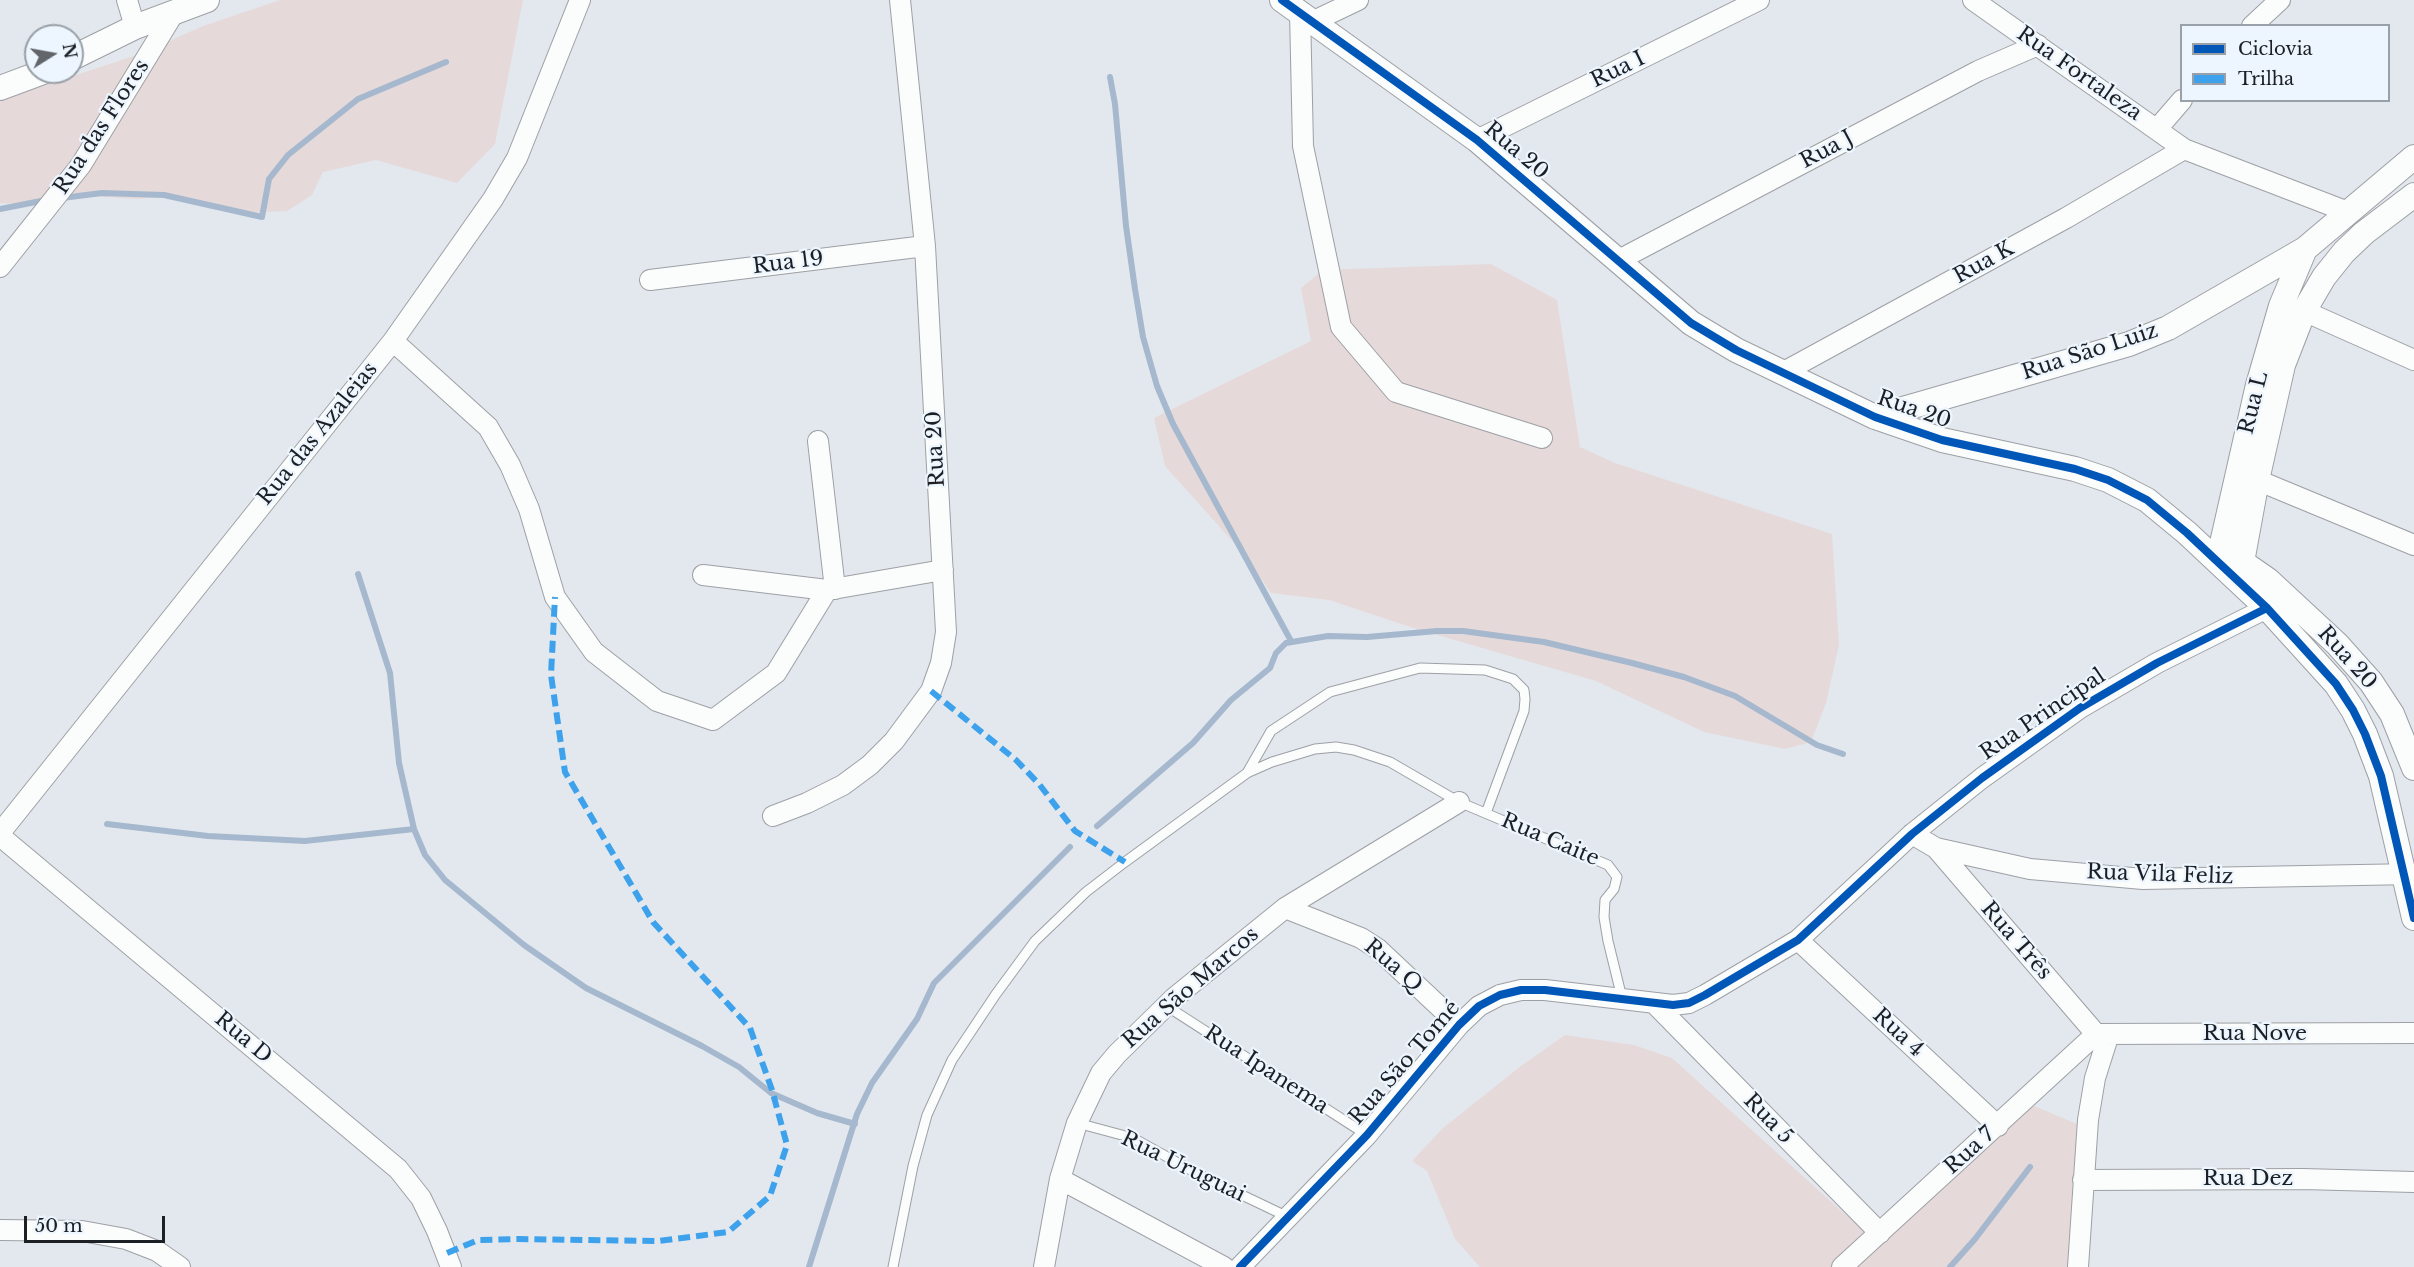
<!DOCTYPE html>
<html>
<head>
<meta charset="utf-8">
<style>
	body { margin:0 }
	#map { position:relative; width:2414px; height:1267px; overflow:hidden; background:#e3e8ee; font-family:"Libre Baskerville",serif }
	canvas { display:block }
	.legend { position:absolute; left:2180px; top:24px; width:210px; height:78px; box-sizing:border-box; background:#edf5fe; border:2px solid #99a0a7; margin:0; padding:8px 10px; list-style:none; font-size:18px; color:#1c2024 }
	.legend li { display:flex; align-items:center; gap:12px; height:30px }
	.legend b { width:30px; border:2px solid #99a0a7 }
	.north { position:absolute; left:24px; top:24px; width:60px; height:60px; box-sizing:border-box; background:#edf5fe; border:2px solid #99a0a7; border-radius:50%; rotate:79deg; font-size:16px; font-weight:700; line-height:24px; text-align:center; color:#1c2024 }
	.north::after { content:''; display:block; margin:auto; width:21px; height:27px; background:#62666b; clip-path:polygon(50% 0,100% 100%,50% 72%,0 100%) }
	.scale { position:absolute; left:24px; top:1216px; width:141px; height:27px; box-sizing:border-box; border:3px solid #1c2024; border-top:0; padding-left:8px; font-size:18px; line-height:21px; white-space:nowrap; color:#1c2024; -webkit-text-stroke:4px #edf5fe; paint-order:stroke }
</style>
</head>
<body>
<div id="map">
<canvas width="2414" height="1267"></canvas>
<ul class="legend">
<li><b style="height:8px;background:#0057b8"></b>Ciclovia</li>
<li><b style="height:8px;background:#3da2eb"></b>Trilha</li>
</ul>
<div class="north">N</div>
<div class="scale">50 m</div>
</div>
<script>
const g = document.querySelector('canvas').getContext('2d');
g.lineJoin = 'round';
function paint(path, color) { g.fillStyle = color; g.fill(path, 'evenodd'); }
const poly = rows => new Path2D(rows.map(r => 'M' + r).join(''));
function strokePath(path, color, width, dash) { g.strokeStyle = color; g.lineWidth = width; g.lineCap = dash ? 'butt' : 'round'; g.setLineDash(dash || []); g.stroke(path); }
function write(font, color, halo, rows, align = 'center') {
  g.font = font + ' "Libre Baskerville",serif'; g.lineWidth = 4.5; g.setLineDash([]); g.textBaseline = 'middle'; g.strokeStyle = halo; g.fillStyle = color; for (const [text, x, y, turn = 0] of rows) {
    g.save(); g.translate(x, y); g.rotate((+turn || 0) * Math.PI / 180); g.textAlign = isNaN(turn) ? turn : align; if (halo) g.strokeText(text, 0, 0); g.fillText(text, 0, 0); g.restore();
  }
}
const green = poly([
	[280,0,523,0,495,144,457,183,376,160,323,172,312,195,287,211,243,213,170,196,136,199,90,196,32,205,0,203,0,100,140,54,203,26],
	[1491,264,1557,300,1580,447,1615,463,1832,534,1839,645,1826,703,1811,742,1785,749,1704,732,1596,681,1410,627,1329,600,1271,593,1243,553,1165,466,1154,418,1311,341,1301,288,1323,270],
	[1565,1035,1634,1045,1672,1058,1867,1234,2027,1103,2082,1126,2071,1267,1480,1267,1455,1239,1427,1171,1412,1161,1443,1128,1521,1066]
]);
const stream = poly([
	[1110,77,1115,104,1126,226,1135,289,1143,337,1157,386,1173,424,1291,641],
	[62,198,102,193,164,195,262,217,269,179,288,155,358,99,446,62],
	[0,209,46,200],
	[358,574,390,673,399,763,414,829,425,855,445,880,524,945,586,988,702,1046,739,1067,771,1093,817,1113,855,1124],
	[107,824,208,836,305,841,414,829],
	[1097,826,1193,743,1231,700,1270,668,1276,653,1286,643,1328,636,1367,637,1437,631,1463,631,1544,642,1632,663,1684,677,1735,696,1817,745,1843,754],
	[809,1267,857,1114,872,1083,917,1019,934,983,1070,847],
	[1950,1267,1975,1239,2030,1167]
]);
const service = poly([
	[1247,773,1271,731,1330,692,1420,668,1485,670,1513,679,1524,690,1525,699,1524,711,1486,813],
	[1165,1005,1367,1135],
	[1077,1123,1133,1138,1198,1174,1288,1217],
	[893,1267,913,1166,927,1115,952,1060,996,994,1035,941,1086,892,1125,862,1247,773,1272,762,1315,749,1336,747,1354,750,1390,762,1459,802,1608,865,1617,877,1614,889,1605,900,1604,917,1608,941,1622,998]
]);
const minor = poly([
	[127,0,135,27],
	[1973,0,2184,149,2348,212],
	[1300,12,1303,146,1341,327,1396,392,1542,438],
	[1314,21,1358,0],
	[2252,26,2280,0],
	[2157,129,2182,100],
	[1477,140,1759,0],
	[1617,261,1978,71,2038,45],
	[0,267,81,165,175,11],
	[650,280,925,246],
	[2304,311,2414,360],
	[393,341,488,427,510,465,529,509,555,597,594,652,657,701,713,720,776,673,827,590],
	[1782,373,2066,218,2184,149],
	[818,441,835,589],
	[2257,480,2414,545],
	[703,575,827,590,943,570],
	[773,816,807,803,843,785,870,765,894,741,931,691,941,663,946,632,925,246,900,0],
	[0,833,393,341,493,199,517,158,580,0],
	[1912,834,1936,848,2030,869,2143,879,2414,874],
	[0,836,398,1169,421,1198,437,1231,451,1267],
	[1936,848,2096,1034],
	[1285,908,1361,938,1378,949,1459,1025],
	[1798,940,1998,1126],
	[1655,1004,1880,1233],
	[2096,1034,2414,1033],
	[1060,1179,1224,1267],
	[2083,1180,2303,1179,2414,1182],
	[0,1230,82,1231,126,1239,157,1251,180,1267],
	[1044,1267,1060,1179,1077,1123,1101,1073,1117,1054,1174,998,1285,908,1459,802],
	[1240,1267,1367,1135,1459,1025,1479,1006,1500,995,1521,990,1545,990,1673,1005,1689,1003,1705,995,1798,940,1912,834,1982,778,2080,708,2157,663,2267,608],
	[1842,1267,2096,1034],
	[2078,1267,2088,1120,2095,1078,2109,1034]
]);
const tertiary = poly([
	[1282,0,1477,140,1691,323,1736,350,1875,417,1942,440,2075,469,2108,480,2147,500,2187,533,2267,608,2336,684,2353,710,2365,734,2381,776,2414,918],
	[72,58,135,27,207,0],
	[0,88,43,72],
	[1875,417,2129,344,2168,328,2305,249,2414,157],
	[2218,561,2258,385,2281,306,2305,249],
	[2227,562,2242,562,2268,580,2337,644,2371,682,2392,714,2414,768],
	[2236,578,2242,562,2257,480,2283,365,2304,311,2324,277,2344,252,2364,233,2414,195]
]);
const quiet = poly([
	[931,691,1016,760,1039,784,1075,831,1125,862],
	[447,1253,478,1240,519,1239,659,1241,728,1232,770,1196,787,1145,772,1090,750,1028,653,922,565,772,551,675,555,597]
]);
const cycleway = poly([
	[1282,0,1477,140,1691,323,1736,350,1875,417,1942,440,2075,469,2108,480,2147,500,2187,533,2267,608,2336,684,2353,710,2365,734,2381,776,2414,918],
	[1240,1267,1367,1135,1459,1025,1479,1006,1500,995,1521,990,1545,990,1673,1005,1689,1003,1705,995,1798,940,1912,834,1982,778,2080,708,2157,663,2267,608]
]);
const streetNames = [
	["Rua I",1618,70,-26],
	["Rua Fortaleza",2079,74,35],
	["Rua das Flores",102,127,-57],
	["Rua J",1827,150,-28],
	["Rua 20",1516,151,40],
	["Rua 19",788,263,-7],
	["Rua K",1984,263,-29],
	["Rua São Luiz",2090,352,-18],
	["Rua L",2254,403,-76],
	["Rua 20",1914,410,19],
	["Rua das Azaleias",318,434,-51],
	["Rua 20",936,449,-93],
	["Rua 20",2347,658,48],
	["Rua Principal",2043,715,-34],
	["Rua Caite",1550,840,23],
	["Rua Vila Feliz",2160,875,2],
	["Rua Três",2016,941,49],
	["Rua Q",1393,966,40],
	["Rua São Marcos",1191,988,-41],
	["Rua 4",1898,1033,43],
	["Rua Nove",2255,1034],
	["Rua D",243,1038,40],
	["Rua São Tomé",1405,1063,-49],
	["Rua Ipanema",1266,1070,33],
	["Rua 5",1768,1119,46],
	["Rua 7",1970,1151,-42],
	["Rua Uruguai",1183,1167,26],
	["Rua Dez",2248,1179]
];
paint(green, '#e6d9da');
strokePath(stream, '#a5b8ce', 6);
strokePath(service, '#9da0a5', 11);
strokePath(minor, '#9da0a5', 22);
strokePath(tertiary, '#9da0a5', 26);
strokePath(service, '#fbfcfc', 9);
strokePath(minor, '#fbfcfc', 20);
strokePath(tertiary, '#fbfcfc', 24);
strokePath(quiet, '#3da2eb', 6, [12, 6]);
strokePath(cycleway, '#0057b8', 8);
write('21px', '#1c2024', '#edf5fe', streetNames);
</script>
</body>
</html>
